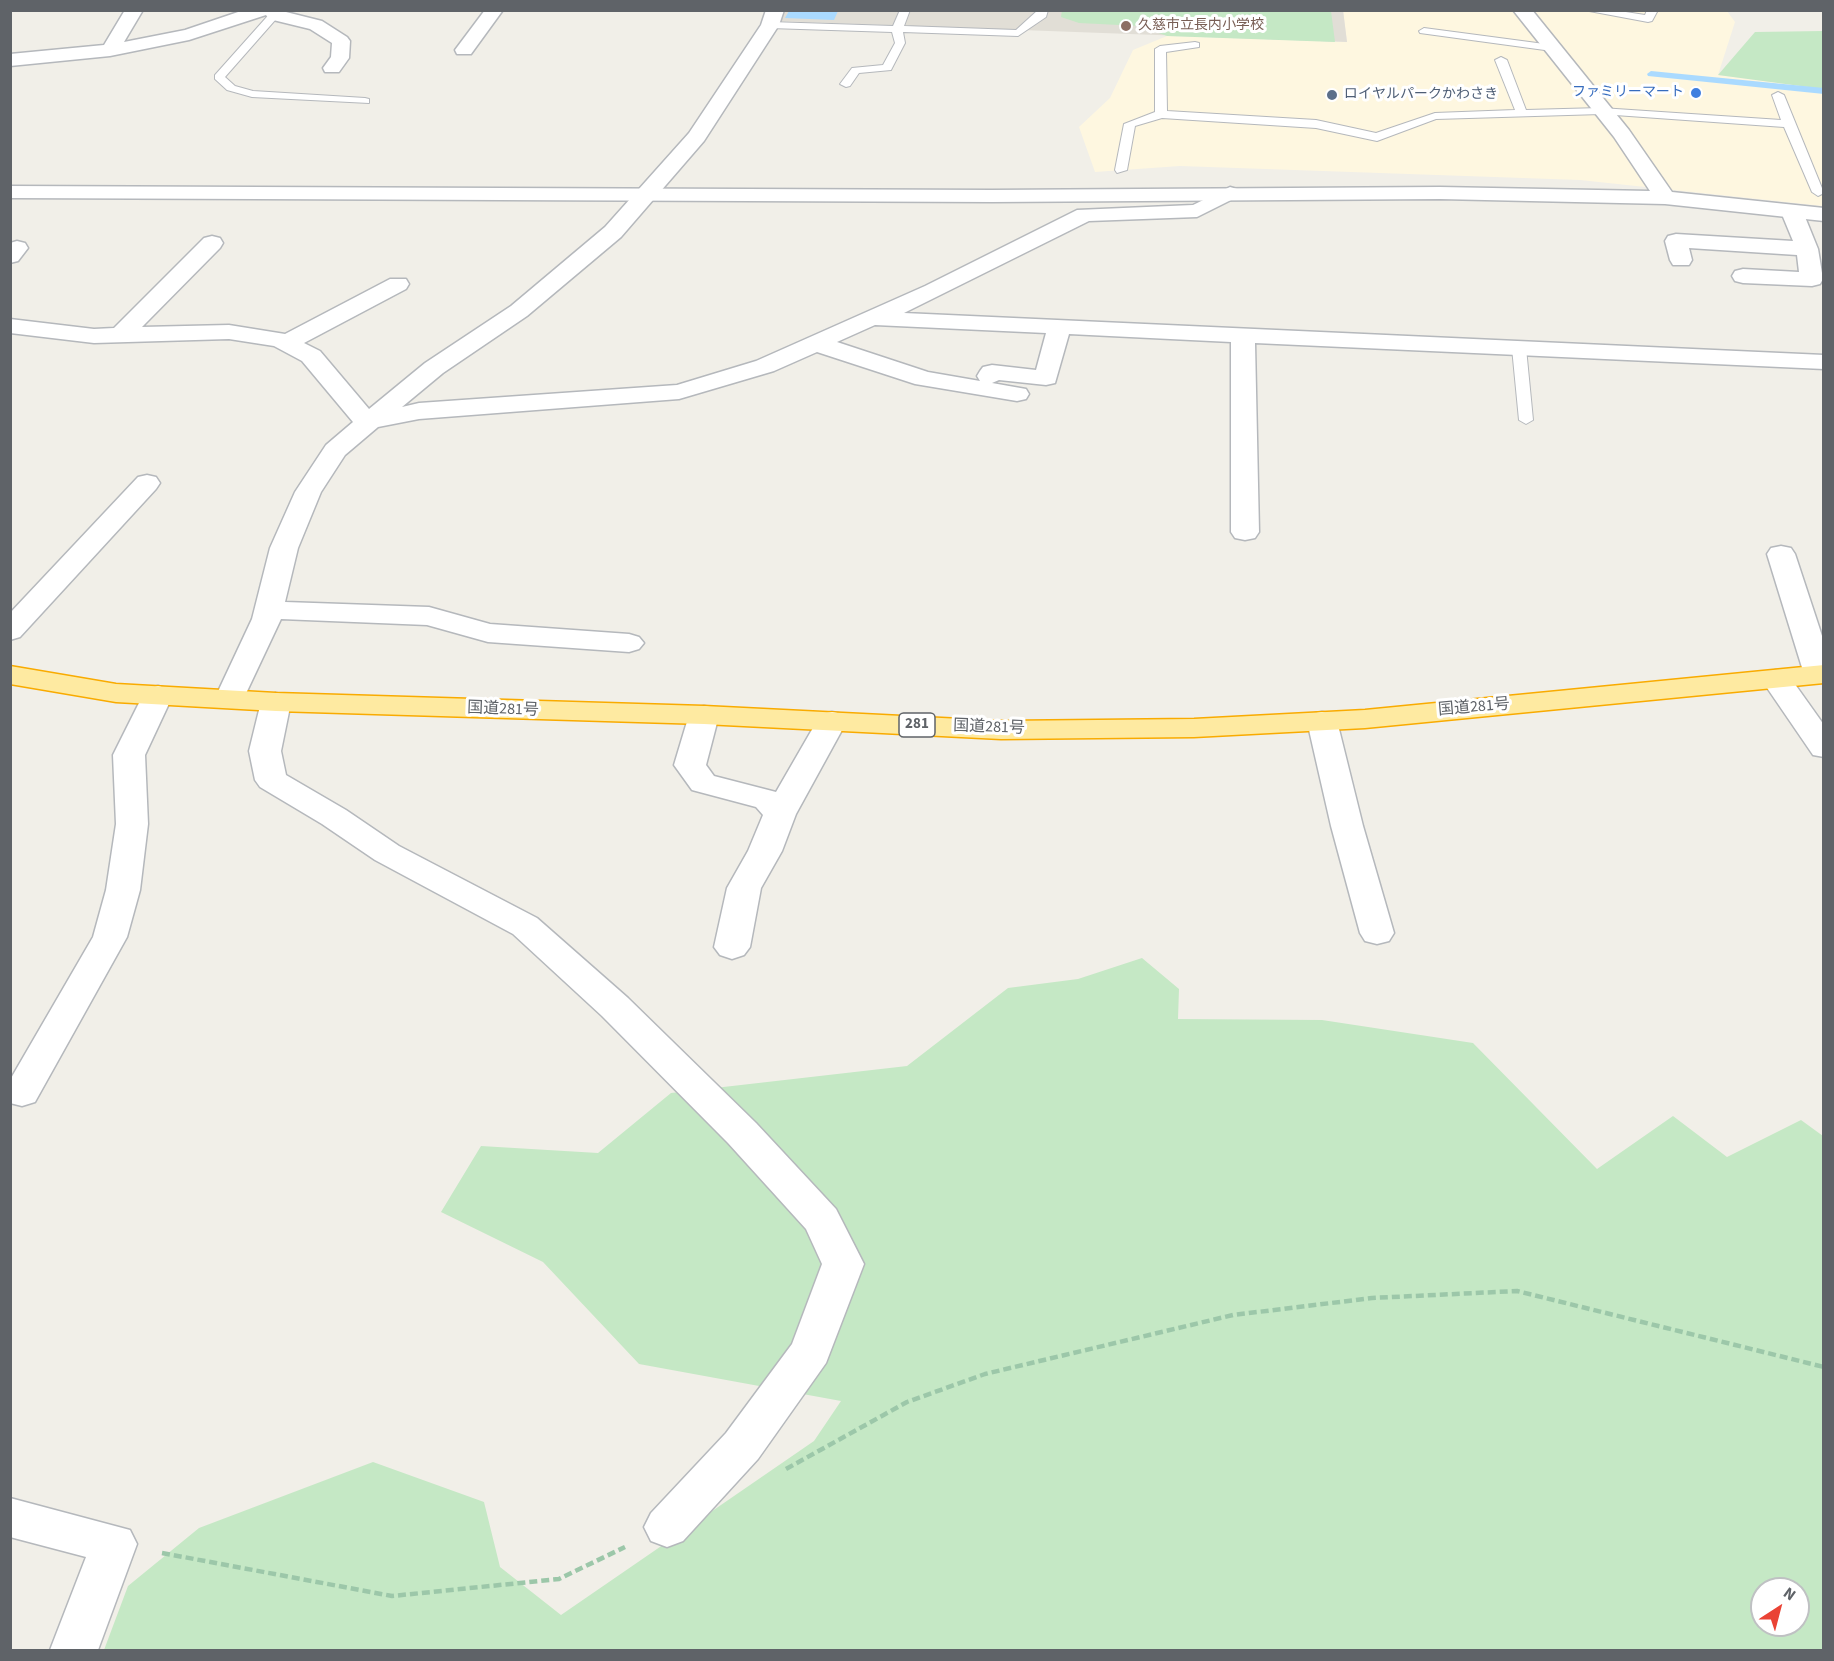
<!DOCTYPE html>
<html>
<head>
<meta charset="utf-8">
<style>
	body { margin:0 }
	#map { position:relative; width:1834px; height:1661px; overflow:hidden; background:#f1efe8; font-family:"Source Sans 3",sans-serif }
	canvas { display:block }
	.frame { position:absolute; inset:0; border:12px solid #5f6368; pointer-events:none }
	.north { position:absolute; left:1750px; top:1577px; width:60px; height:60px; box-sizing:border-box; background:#fff; border:2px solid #bfc1c3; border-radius:50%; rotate:36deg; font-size:16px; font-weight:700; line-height:24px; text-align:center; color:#5f6368 }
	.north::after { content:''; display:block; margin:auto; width:21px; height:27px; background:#ea4335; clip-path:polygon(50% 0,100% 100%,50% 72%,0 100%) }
</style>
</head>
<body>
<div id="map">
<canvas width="1834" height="1661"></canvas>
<div class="frame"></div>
<div class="north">N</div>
</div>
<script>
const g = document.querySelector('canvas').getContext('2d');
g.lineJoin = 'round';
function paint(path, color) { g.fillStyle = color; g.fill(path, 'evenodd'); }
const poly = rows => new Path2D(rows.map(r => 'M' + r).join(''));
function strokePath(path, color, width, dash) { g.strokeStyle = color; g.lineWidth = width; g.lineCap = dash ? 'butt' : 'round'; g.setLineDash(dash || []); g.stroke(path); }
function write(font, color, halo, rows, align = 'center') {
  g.font = font + ' "Source Sans 3","Noto Sans JP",sans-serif'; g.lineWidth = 6; g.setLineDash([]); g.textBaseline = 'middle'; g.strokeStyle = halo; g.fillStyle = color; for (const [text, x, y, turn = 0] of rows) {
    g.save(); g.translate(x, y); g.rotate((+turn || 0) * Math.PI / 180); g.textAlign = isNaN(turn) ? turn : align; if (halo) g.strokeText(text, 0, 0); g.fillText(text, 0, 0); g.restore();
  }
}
const commercial = poly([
	[1343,10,1727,11,1735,22,1718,75,1823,89,1823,206,1580,180,1180,166,1095,172,1079,127,1110,98,1133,50,1167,36,1347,42]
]);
const education = poly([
	[782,10,1343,10,1347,42,777,21]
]);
const green = poly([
	[1062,10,1331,11,1335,42,1167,36,1139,26,1079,23,1061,17],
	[1823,31,1823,89,1718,75,1755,32],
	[1142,958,1179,989,1178,1019,1322,1020,1473,1043,1597,1169,1673,1116,1727,1157,1801,1120,1823,1136,1823,1650,104,1650,128,1586,199,1528,373,1462,484,1502,500,1567,561,1615,814,1441,841,1401,639,1364,543,1262,441,1212,481,1146,598,1153,671,1093,907,1066,1008,988,1078,979],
	[1762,1589,1798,1589,1798,1625,1762,1625]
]);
const water = poly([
	[789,11,789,10,838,11,834,20,785,18]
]);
const stream = poly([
	[1651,71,1824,88,1824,94,1648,76,1647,74,1651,71]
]);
const path = poly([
	[786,1469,907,1402,985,1374,1233,1315,1372,1298,1517,1291,1824,1367],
	[162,1553,392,1596,559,1579,625,1547]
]);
const service = poly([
	[273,10,284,10,225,77,235,86,253,91,365,98,369,99,369,103,252,97,227,90,215,79,215,75,273,10],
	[900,10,910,10,904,26,1016,30,1038,10,1048,10,1046,17,1018,36,903,32,905,43,891,70,859,73,850,86,846,87,840,84,852,68,883,65,895,43,892,32,770,28,765,25,770,22,893,26,900,10],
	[1584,10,1613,10,1645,15,1647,10,1658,10,1652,21,1648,22,1584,10],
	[1424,28,1552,45,1557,48,1552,51,1420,33,1419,31,1424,28],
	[1195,42,1199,43,1199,47,1166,52,1167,111,1316,120,1376,133,1435,113,1515,110,1495,60,1501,57,1507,60,1526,110,1601,108,1781,120,1772,95,1778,92,1784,95,1824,193,1818,196,1812,192,1784,127,1601,114,1436,119,1377,141,1316,128,1162,118,1135,126,1127,170,1117,173,1115,170,1124,124,1155,112,1155,49,1160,46,1195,42],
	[1519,344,1526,348,1533,420,1526,424,1519,420,1512,348,1519,344]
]);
const minor = poly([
	[125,10,143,10,124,42,185,30,244,10,278,10,322,21,347,37,350,41,349,58,339,72,325,72,323,68,331,57,332,43,310,29,269,19,266,15,189,40,110,56,10,66,10,54,104,45,125,10],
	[485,10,503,10,471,54,457,54,455,50,485,10],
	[766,10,784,10,779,25,704,141,621,237,527,316,443,373,402,407,419,403,677,385,756,361,925,286,1077,210,1193,205,1230,187,1237,189,1241,193,1237,197,1197,217,1089,221,904,313,1824,355,1824,369,1255,343,1259,532,1255,538,1245,540,1235,538,1231,532,1231,342,1069,334,1055,383,1046,385,999,380,992,383,1026,389,1029,394,1026,399,1017,401,915,384,817,352,774,371,679,399,419,419,378,427,345,455,321,492,298,548,285,602,429,607,490,624,629,634,639,637,644,643,639,649,629,652,488,642,427,625,281,619,241,704,230,707,219,704,215,698,252,619,270,548,295,492,326,445,353,422,302,361,274,346,229,339,94,343,10,333,10,319,94,329,114,328,204,238,212,236,220,238,223,243,220,248,142,327,229,325,285,334,390,279,406,279,409,284,406,289,304,343,320,351,369,409,425,363,511,306,605,227,689,133,761,25,766,10],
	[875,325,1046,333,1036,370,992,365,983,367,980,371,977,376,980,381,928,372,837,342,875,325],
	[1792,206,1800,207,1803,212,1818,249,1823,279,1820,284,1812,286,1743,283,1735,281,1732,276,1735,271,1743,269,1799,272,1797,255,1689,248,1692,260,1689,265,1673,265,1670,260,1665,241,1668,236,1676,234,1793,241,1781,212,1784,207,1792,206],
	[17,241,25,243,28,248,18,261,10,263,10,243,17,241],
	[147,475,156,477,160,483,156,489,20,637,10,640,10,613,138,477,147,475],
	[1781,546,1791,548,1795,554,1824,642,1824,682,1808,680,1804,674,1767,554,1771,548,1781,546],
	[1776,670,1787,673,1824,725,1824,757,1813,755,1761,679,1765,673,1776,670],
	[158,686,169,689,173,695,145,755,148,824,140,890,127,937,35,1102,22,1106,10,1103,10,1080,93,937,106,890,116,824,113,755,143,695,147,689,158,686],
	[276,693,287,696,291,702,281,751,286,775,346,810,399,846,537,918,628,998,756,1123,836,1209,864,1264,826,1363,758,1459,683,1541,667,1547,651,1541,644,1527,651,1513,726,1433,792,1344,822,1264,806,1229,728,1143,602,1016,513,934,375,860,322,824,260,787,255,780,249,751,261,702,265,696,276,693],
	[704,706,715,708,719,715,706,765,714,776,776,792,821,714,832,712,843,714,847,721,796,814,782,851,761,888,750,947,744,955,732,959,720,955,714,947,727,888,748,851,763,815,756,807,692,790,674,765,689,715,693,708,704,706],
	[1322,712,1333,714,1337,721,1363,826,1394,933,1389,941,1377,944,1365,941,1360,933,1331,826,1307,721,1311,714,1322,712],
	[10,1498,130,1530,137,1544,98,1650,50,1650,86,1557,10,1537,10,1498]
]);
const tertiary = poly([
	[1513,10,1532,10,1629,130,1672,192,1824,208,1824,221,1665,204,1440,199,992,202,10,198,10,186,992,190,1440,187,1650,191,1614,137,1513,10]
]);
const trunk = poly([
	[1824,665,1824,683,1365,728,1194,737,1001,739,704,724,276,711,116,702,10,684,10,666,116,684,276,693,704,706,1001,721,1194,719,1365,710,1824,665]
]);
const markers = [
	[1126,26,6,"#8d6e63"],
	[1696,93,6,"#3f7fe0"],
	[1332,95,6,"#5c6f8a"]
];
const farEducationnames = [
	["久慈市立長内小学校",1138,26]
];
const farShopnames = [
	["ファミリーマート",1684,93]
];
const farServicenames = [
	["ロイヤルパークかわさき",1344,95]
];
const shields = [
	[917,725,36]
];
const shieldNames = [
	["281",917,725]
];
const streetNames = [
	["国道281号",1474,708,-5],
	["国道281号",503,710,2],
	["国道281号",989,728,2]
];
paint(commercial, '#fef7e0');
paint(education, '#e1ded6');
paint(green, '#c5e8c5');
paint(water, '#aadaff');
paint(stream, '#aadaff');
strokePath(service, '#b5b8bc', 2);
strokePath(minor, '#b5b8bc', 3);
strokePath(tertiary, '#b5b8bc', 3);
strokePath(trunk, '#f9ab00', 3);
strokePath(path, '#9cc7a9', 4.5, [8, 4]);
paint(service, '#fff');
paint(minor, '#fff');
paint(tertiary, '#fff');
paint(trunk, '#feeaa1');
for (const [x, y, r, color] of markers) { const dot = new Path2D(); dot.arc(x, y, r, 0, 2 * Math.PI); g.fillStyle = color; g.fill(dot); strokePath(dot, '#fff', 2); }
write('14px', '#785e54', '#fff', farEducationnames, 'left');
write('14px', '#366cbe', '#fff', farShopnames, 'right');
write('14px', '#4e5e75', '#fff', farServicenames, 'left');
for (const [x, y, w] of shields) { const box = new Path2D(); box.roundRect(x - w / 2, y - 12, w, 24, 4.5); g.fillStyle = '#fff'; g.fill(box); strokePath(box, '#5f6368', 1.5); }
write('bold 15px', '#5f6368', null, shieldNames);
write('16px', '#5f6368', '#fff', streetNames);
</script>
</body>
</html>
